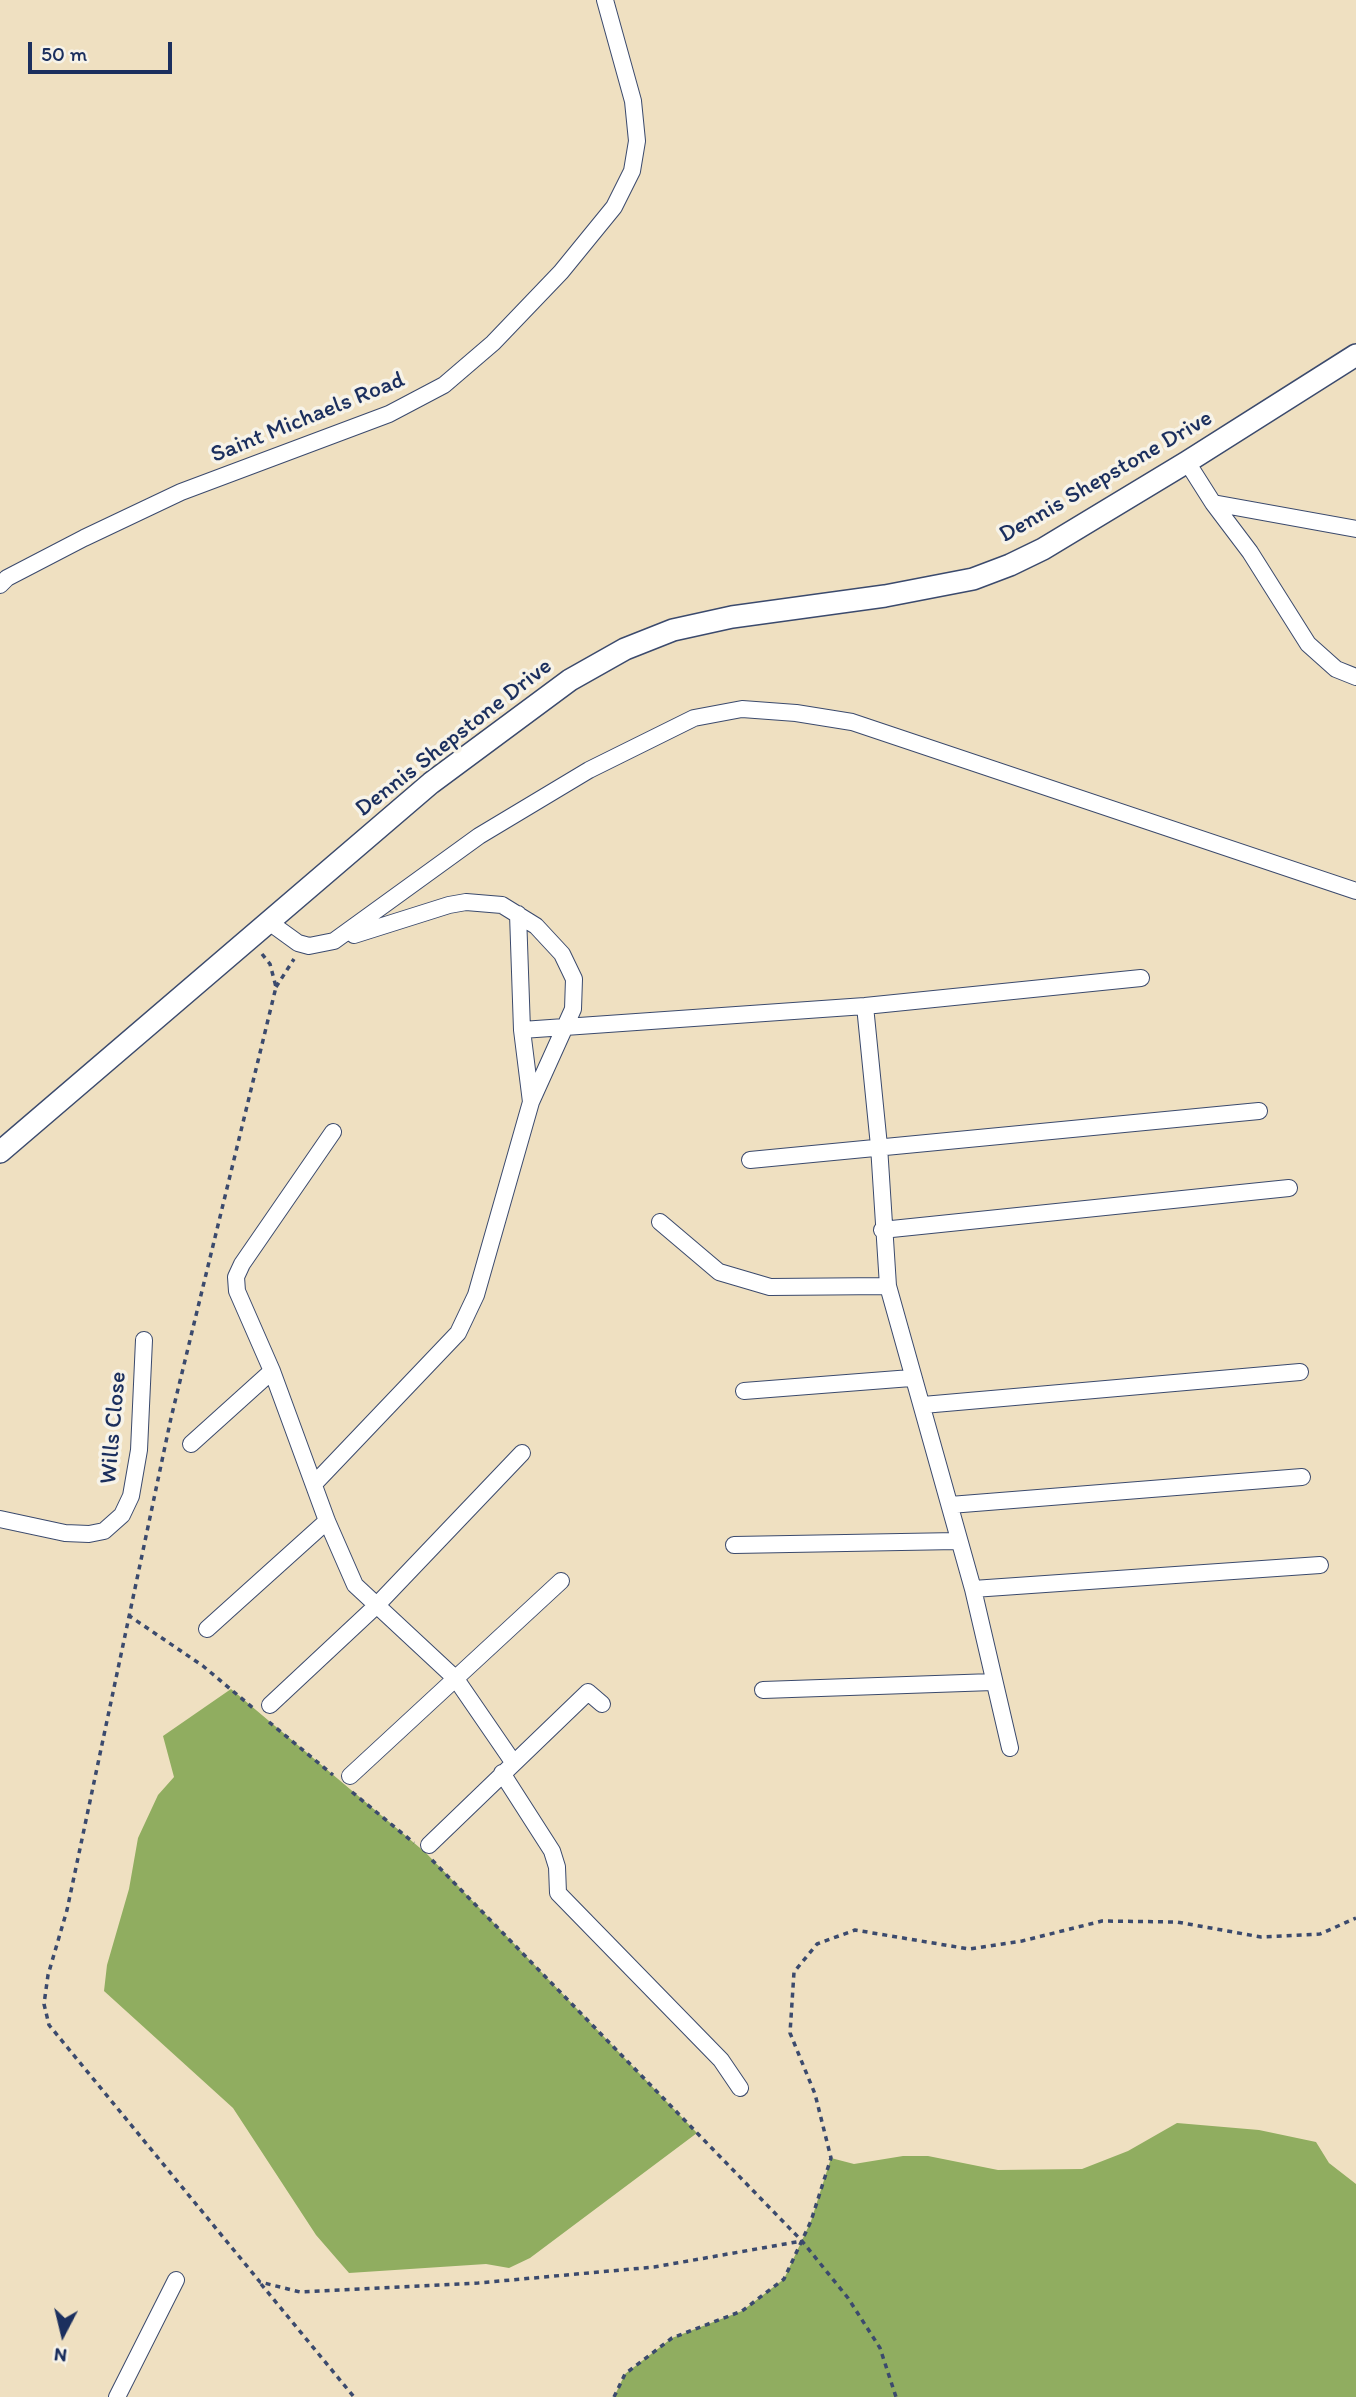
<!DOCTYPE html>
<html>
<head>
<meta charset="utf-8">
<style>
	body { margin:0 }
	#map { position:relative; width:1356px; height:2397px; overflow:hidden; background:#efe0c1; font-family:Itim,sans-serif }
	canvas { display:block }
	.north { position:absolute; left:28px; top:2299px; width:70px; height:70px; -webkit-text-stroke:5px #f7f3e8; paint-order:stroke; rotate:187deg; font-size:19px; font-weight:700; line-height:28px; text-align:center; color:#1b2f5e }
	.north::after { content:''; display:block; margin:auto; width:24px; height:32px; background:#1b2f5e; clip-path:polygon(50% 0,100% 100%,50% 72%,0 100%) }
	.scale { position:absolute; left:28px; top:42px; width:144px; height:32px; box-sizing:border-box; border:4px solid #1b2f5e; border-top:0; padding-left:9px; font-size:21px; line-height:24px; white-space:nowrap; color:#1b2f5e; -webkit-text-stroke:5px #f7f3e8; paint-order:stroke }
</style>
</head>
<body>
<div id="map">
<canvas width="1356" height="2397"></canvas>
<div class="north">N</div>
<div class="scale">50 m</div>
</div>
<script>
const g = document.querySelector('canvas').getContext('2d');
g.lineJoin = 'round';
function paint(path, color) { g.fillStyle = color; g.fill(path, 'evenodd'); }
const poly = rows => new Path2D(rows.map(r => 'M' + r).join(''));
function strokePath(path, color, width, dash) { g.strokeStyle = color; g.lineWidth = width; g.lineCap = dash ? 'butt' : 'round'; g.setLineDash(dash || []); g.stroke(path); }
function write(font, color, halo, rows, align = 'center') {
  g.font = font + ' Itim,sans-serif'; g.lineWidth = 7; g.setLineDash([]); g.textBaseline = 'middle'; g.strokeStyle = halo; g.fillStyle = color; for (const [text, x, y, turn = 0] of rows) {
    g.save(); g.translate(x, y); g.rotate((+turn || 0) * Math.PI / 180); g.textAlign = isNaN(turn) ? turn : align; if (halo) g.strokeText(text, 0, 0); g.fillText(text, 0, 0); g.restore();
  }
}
const forest = poly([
	[231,1689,426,1853,697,2133,530,2258,509,2268,486,2264,349,2273,316,2235,233,2108,104,1991,107,1965,129,1889,138,1838,158,1795,174,1777,163,1736],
	[1177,2123,1259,2130,1316,2142,1329,2163,1356,2184,1356,2397,614,2397,625,2374,672,2338,742,2311,784,2279,811,2221,831,2158,854,2164,903,2156,928,2156,998,2170,1082,2169,1128,2151]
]);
const path = poly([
	[262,954,270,964,276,987,171,1418,67,1910,48,1975,44,2004,49,2025,260,2282,300,2292,478,2283,654,2267,802,2241],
	[276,987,294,959],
	[128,1615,203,1666,253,1708],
	[269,1722,333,1775],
	[352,1792,414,1843],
	[432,1860,802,2241,848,2298,880,2348,896,2397],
	[261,2284,354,2397],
	[614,2397,625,2374,672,2338,742,2311,784,2279,811,2221,831,2158,815,2094,790,2033,794,1972,817,1944,855,1930,969,1949,1022,1941,1102,1921,1177,1922,1261,1937,1320,1934,1356,1918]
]);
const street = poly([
	[1187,462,1213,503,1250,552,1308,644,1336,669,1356,677],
	[1213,503,1356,529],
	[0,585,7,578,84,538,181,492,389,414,444,385,493,343,561,272,614,207,632,171,637,141,633,101,605,0],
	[518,914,522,1030,531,1102],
	[269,922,298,943,309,946,334,941,479,836,589,770,694,718,742,709,796,713,852,722,1356,891],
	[865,1006,879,1146,888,1286,973,1589,1010,1748],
	[522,1030,865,1006,1141,978],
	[333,1132,242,1264,236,1277,237,1291,272,1371,327,1521,355,1585,456,1679,513,1762],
	[750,1160,1259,1111],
	[660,1222,719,1272,770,1287,888,1286],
	[882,1230,1289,1188],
	[744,1391,911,1378],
	[923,1405,1300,1372],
	[191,1444,272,1371],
	[315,1483,458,1333,476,1295,531,1102,573,1009,574,979,562,954,536,926,502,905,466,902,449,905,354,935],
	[950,1505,1302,1477],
	[0,1519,65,1533,89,1534,104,1531,122,1515,131,1496,139,1450,144,1340],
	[734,1545,957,1541],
	[973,1589,1320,1565],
	[207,1629,327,1521],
	[763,1690,993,1682],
	[270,1705,376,1606,522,1453],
	[502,1773,552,1851,557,1867,558,1893,721,2060,740,2088],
	[350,1776,561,1581],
	[429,1845,588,1692,602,1704],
	[117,2397,176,2280]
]);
const secondary = poly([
	[0,1152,431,783,570,680,625,649,673,630,732,617,885,596,973,579,1010,565,1043,549,1187,462,1356,355]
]);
const streetNames = [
	["Saint Michaels Road",308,418,-22],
	["Dennis Shepstone Drive",1106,477,-30],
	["Dennis Shepstone Drive",454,738,-38],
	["Wills Close",114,1428,-85]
];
paint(forest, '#90ad60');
strokePath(street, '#3b4a6d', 18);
strokePath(secondary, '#3b4a6d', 24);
strokePath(path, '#3b4a6d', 3.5, [5, 5]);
strokePath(street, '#fff', 16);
strokePath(secondary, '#fff', 21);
write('24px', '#1b2f5e', '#f7f3e8', streetNames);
</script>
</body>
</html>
